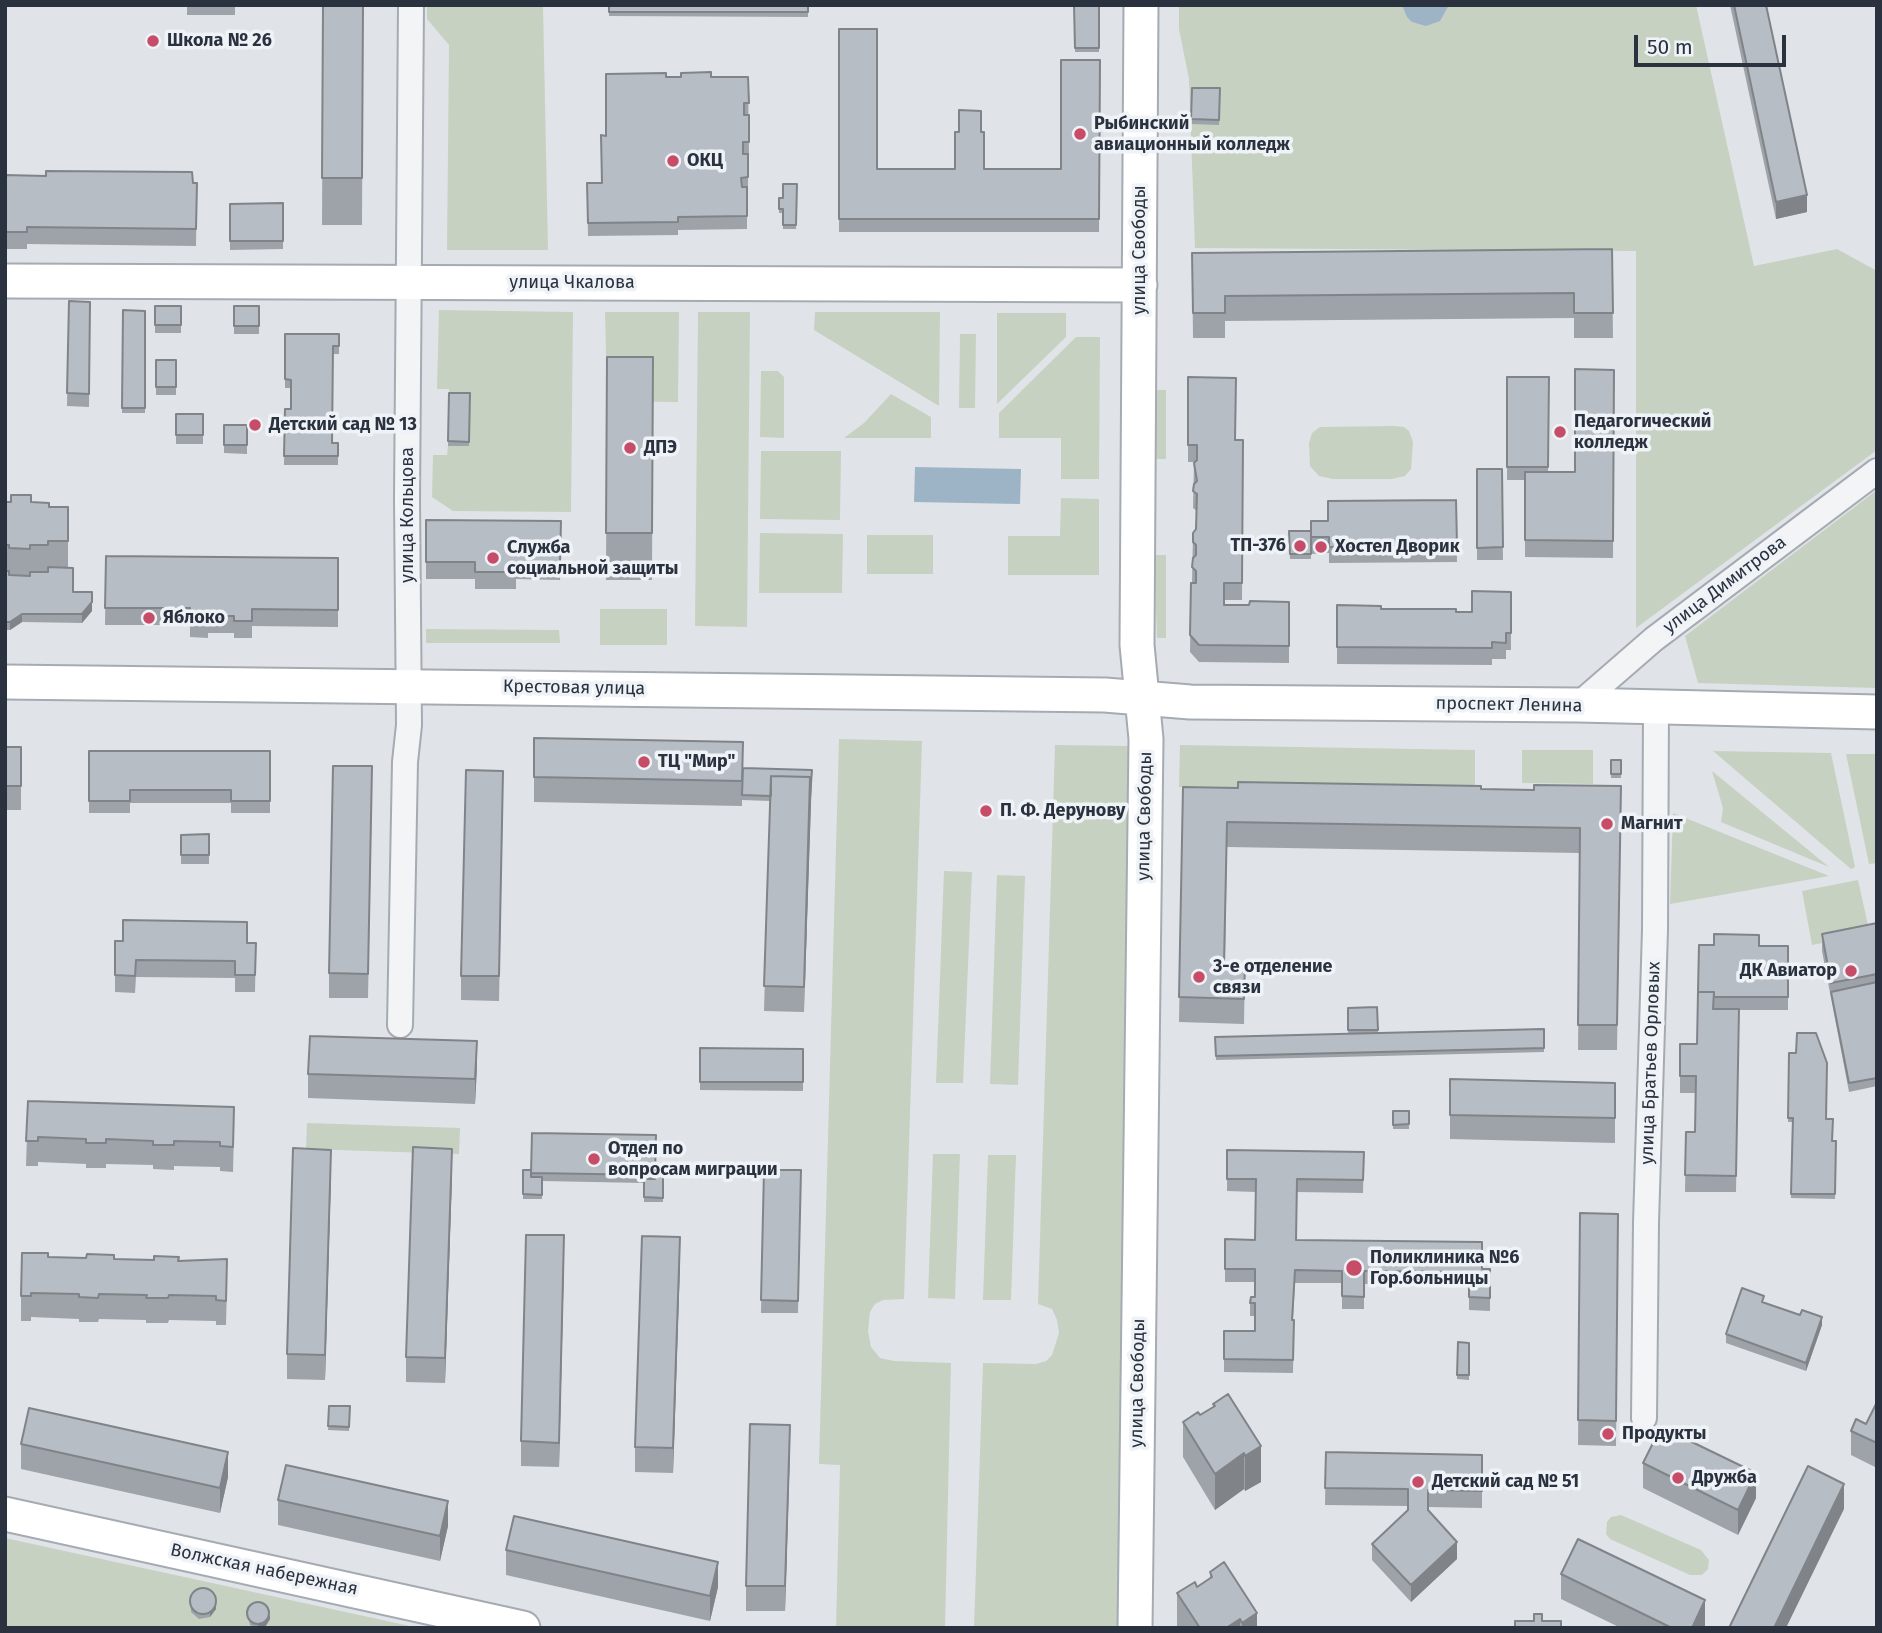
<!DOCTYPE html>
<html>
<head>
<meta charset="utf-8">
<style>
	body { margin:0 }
	#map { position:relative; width:1882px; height:1633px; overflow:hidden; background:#e0e4e8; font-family:"Fira Sans",sans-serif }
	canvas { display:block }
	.frame { position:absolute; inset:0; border:7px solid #29323e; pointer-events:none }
	.scale { position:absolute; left:1634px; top:35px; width:152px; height:32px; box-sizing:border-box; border:4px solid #29323e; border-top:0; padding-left:9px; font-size:21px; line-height:24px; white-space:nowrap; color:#29323e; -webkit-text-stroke:5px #eff2f6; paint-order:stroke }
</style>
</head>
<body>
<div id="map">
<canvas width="1882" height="1633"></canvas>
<div class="frame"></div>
<div class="scale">50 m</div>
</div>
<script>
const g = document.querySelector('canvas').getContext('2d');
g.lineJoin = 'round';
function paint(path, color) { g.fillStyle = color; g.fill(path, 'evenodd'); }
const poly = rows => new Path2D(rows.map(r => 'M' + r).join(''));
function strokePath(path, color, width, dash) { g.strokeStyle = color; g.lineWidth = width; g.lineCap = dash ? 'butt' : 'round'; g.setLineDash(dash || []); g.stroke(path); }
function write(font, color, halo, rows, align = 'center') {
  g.font = font + ' "Fira Sans",sans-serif'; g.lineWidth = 7; g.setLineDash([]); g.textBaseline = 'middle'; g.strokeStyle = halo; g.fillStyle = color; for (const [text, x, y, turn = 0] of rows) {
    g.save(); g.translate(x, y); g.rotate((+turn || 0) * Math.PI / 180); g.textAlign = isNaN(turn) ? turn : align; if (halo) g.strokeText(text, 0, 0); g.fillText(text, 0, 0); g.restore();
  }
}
const green = poly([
	[427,5,543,5,548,250,447,250,449,45,427,19],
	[1179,5,1696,5,1754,266,1837,249,1877,271,1877,450,1636,628,1636,251,1195,248,1189,79,1179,29],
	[439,310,573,312,571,512,453,511,432,497,433,455,447,455,448,446,468,446,449,397,449,389,437,389],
	[605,312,679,312,678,402,607,401],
	[698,312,750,312,747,627,695,626],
	[815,312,940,312,939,406,814,330],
	[997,313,1066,313,1066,337,997,404],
	[960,334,976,334,975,408,959,408],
	[1076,337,1100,337,1099,479,1061,479,1061,438,999,438,999,413],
	[761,371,778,371,784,377,784,438,760,437],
	[1155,390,1166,390,1166,459,1155,459],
	[891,394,931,417,931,438,844,438,864,423],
	[1395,426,1404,427,1409,431,1413,442,1411,469,1405,476,1392,479,1333,479,1319,476,1310,466,1309,443,1312,433,1320,427],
	[761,451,841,451,840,520,760,519],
	[1877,490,1877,688,1698,683,1685,636],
	[1061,498,1099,499,1099,575,1008,575,1008,536,1060,536],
	[760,533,843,534,842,593,759,593],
	[867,535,933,535,933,574,867,574],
	[1154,555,1166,555,1166,638,1157,638],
	[600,609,667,609,667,645,600,645],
	[426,629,559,630,560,643,426,643],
	[839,739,922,741,904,1299,883,1300,875,1304,870,1312,868,1331,871,1347,880,1358,894,1361,951,1363,945,1628,836,1628,840,1465,819,1464],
	[1055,745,1132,746,1126,1628,974,1628,983,1363,1036,1364,1046,1361,1052,1355,1059,1333,1057,1320,1052,1309,1038,1304],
	[1180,745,1475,750,1475,792,1179,787],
	[1522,750,1593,750,1593,784,1522,783],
	[1713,751,1831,753,1855,867,1851,869],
	[1846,754,1877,754,1877,863,1869,864],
	[1712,771,1829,867,1721,822,1723,808],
	[1673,813,1829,876,1670,904],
	[944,871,972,872,963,1083,936,1083],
	[997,875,1025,876,1018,1085,990,1084],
	[1858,880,1870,934,1812,945,1802,891],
	[307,1123,460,1128,459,1154,306,1149],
	[933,1154,960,1154,955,1299,928,1298],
	[988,1155,1016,1155,1011,1300,983,1300],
	[1621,1515,1701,1550,1709,1560,1708,1569,1702,1575,1690,1575,1610,1539,1606,1534,1607,1522,1611,1517],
	[5,1538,419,1628,5,1628]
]);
const water = poly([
	[1402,5,1449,5,1440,21,1426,26,1412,22,1407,17],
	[915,467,1021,469,1020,504,914,502]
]);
const street = poly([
	[1578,705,1654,639,1877,471],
	[400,1025,405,762,409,725,407,498,411,5],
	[1644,1418,1646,1223,1655,930,1656,707]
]);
const secondary = poly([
	[5,281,1140,285],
	[5,682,1105,695,1190,702,1578,705,1877,712],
	[5,1514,523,1628],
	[1135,1628,1146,739,1137,645,1141,5]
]);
const wall = poly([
	[187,5,235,5,235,15,187,15],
	[323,5,363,5,362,225,322,225],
	[609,5,808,5,808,17,609,16],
	[1074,5,1099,5,1099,52,1075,52],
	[1730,5,1766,5,1807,212,1776,219],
	[839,29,877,169,955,169,981,132,984,169,1061,169,1100,60,1099,232,839,232],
	[666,77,748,77,749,155,748,155,748,190,747,190,747,229,678,230,678,235,588,236,587,183,602,183,606,136],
	[1192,88,1220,88,1219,125,1191,124],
	[5,175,197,183,196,246,27,244,27,249,5,249],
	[797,184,796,229,783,229,783,213,779,213,779,198,783,198],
	[283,203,283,249,230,250,230,204],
	[1612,249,1613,338,1574,338,1574,318,1225,321,1225,338,1193,338,1192,253],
	[69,301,90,302,89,407,67,406],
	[155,306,181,306,181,333,155,333],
	[234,306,259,306,259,334,234,334],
	[123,310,145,311,145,413,122,413],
	[285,334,339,334,339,354,333,354,332,443,338,443,338,465,284,465,285,409,291,409,291,388,285,388],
	[607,357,653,357,652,580,606,580],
	[156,360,176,360,176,395,156,395],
	[1614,370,1613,558,1525,557,1525,480,1507,480,1507,377,1549,377,1548,472,1575,472],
	[1188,377,1235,440,1243,440,1242,600,1224,600,1224,605,1249,605,1289,602,1289,663,1199,662,1190,652,1191,583,1192,583,1193,533,1196,529,1197,511,1193,508,1194,463,1195,462,1188,462],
	[449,393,470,393,469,446,448,446],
	[176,414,203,414,203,444,176,444],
	[224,425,247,425,247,454,224,453],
	[1477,469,1502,469,1503,560,1477,560],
	[1456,500,1457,562,1329,563,1329,553,1311,554,1311,559,1290,559,1289,531,1311,531,1311,521,1328,521],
	[5,502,31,502,49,507,68,507,68,568,73,592,92,592,92,611,82,623,22,622,10,630,5,630],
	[426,520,561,521,560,580,516,579,516,589,475,589,475,579,426,579],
	[106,556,338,558,338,627,252,626,252,638,234,638,234,633,208,633,208,638,190,637,190,625,105,625],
	[1511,592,1511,650,1506,650,1506,659,1492,659,1492,665,1337,664,1337,605,1381,609,1472,612],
	[534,738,742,781,812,770,804,1012,764,1011,770,801,742,800,742,806,534,802],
	[5,747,21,747,21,810,5,810],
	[89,751,270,751,270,813,231,813,231,803,130,803,130,813,89,813],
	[1611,760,1621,760,1621,778,1611,778],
	[1621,786,1617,1050,1578,1050,1580,853,1227,847,1225,963,1245,964,1244,1024,1179,1022,1183,787,1534,790],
	[372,791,368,998,329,998,329,973],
	[503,796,499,1001,461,1000,461,976],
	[209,834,209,864,181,864,181,835],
	[1877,923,1877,1086,1849,1092,1822,951,1822,934],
	[115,941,256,943,255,992,235,992,235,978,136,977,135,993,115,992],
	[1699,945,1788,946,1788,1010,1739,1010,1736,1192,1685,1192,1686,1132,1695,1132,1696,1093,1680,1093,1680,1044,1697,1044],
	[1377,1007,1378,1033,1544,1029,1544,1052,1216,1060,1215,1037,1348,1034,1348,1008],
	[700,1048,803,1049,803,1091,700,1090],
	[1789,1053,1827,1119,1832,1141,1836,1141,1835,1199,1791,1198,1792,1122,1788,1122],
	[477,1066,475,1104,308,1098,308,1074],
	[1450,1079,1615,1083,1615,1143,1450,1139],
	[28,1101,234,1132,233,1172,220,1171,220,1167,174,1166,174,1170,153,1169,153,1165,106,1164,106,1168,86,1168,86,1164,38,1162,38,1166,26,1166],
	[1393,1111,1409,1111,1409,1129,1393,1129],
	[1227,1150,1364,1152,1363,1193,1297,1192,1296,1240,1482,1269,1490,1269,1490,1311,1469,1310,1469,1285,1364,1284,1364,1309,1342,1309,1342,1283,1295,1283,1293,1320,1294,1320,1293,1373,1224,1372,1224,1331,1255,1331,1255,1316,1250,1316,1250,1303,1255,1297,1255,1282,1225,1282,1225,1269,1255,1240,1256,1192,1227,1191],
	[523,1170,663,1173,663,1202,644,1202,644,1183,542,1181,542,1199,523,1199],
	[764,1170,801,1170,798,1313,761,1313],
	[331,1174,325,1380,287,1379,287,1354],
	[452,1174,445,1383,406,1382,406,1357],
	[1580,1213,1618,1214,1616,1446,1578,1445],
	[48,1257,178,1261,227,1284,226,1325,216,1325,216,1321,169,1320,168,1323,146,1323,146,1320,99,1319,98,1322,79,1322,79,1319,31,1317,31,1321,21,1321,21,1296],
	[564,1260,559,1467,521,1466,521,1441],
	[680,1262,673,1473,635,1472,635,1447],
	[1764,1302,1822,1325,1806,1371,1726,1343,1726,1334],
	[1458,1342,1469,1343,1469,1380,1457,1379],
	[1877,1402,1877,1468,1851,1455,1851,1431,1866,1424],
	[1213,1404,1261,1482,1245,1491,1244,1489,1215,1510,1183,1457,1183,1422,1200,1415,1213,1407],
	[329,1406,350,1406,349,1431,328,1430],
	[21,1444,228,1477,220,1513,21,1469],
	[790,1449,785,1611,746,1611,746,1586],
	[1326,1452,1482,1455,1482,1508,1428,1507,1428,1511,1457,1559,1411,1602,1372,1560,1372,1544,1408,1510,1408,1506,1325,1505],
	[1643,1463,1756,1498,1738,1535,1643,1488],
	[278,1500,448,1526,440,1561,278,1525],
	[506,1550,718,1587,710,1621,506,1575],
	[1210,1572,1257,1628,1177,1628,1177,1593,1197,1587,1210,1579],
	[1561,1574,1705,1625,1704,1628,1621,1628,1561,1599],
	[190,1598,216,1609,210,1617,199,1619,191,1612],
	[247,1612,270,1619,265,1627,256,1628,250,1625]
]);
const shadedWall = poly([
	[1807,195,1807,212,1776,219,1776,202],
	[92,602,92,611,82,623,82,614],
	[22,614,22,622,10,630,10,622],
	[812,774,804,1012,810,777],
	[477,1041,477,1066,475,1104,475,1079],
	[452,1149,452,1174,445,1383,445,1358],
	[331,1150,331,1174,325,1380,325,1355],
	[564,1235,564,1260,559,1467,559,1443],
	[680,1237,680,1262,673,1473,673,1448],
	[1822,1317,1822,1325,1806,1371,1806,1363],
	[790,1425,790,1449,785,1611,785,1586],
	[1261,1446,1261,1482,1245,1491,1245,1456],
	[228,1452,228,1477,220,1513,220,1488],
	[1244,1453,1244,1489,1215,1510,1215,1474],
	[1756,1473,1756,1498,1738,1535,1738,1510],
	[1844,1484,1844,1509,1786,1628,1774,1628],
	[448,1501,448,1526,440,1561,440,1536],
	[1457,1542,1457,1559,1411,1602,1411,1585],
	[718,1562,718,1587,710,1621,710,1596],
	[1705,1600,1705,1625,1704,1628,1692,1628],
	[216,1605,216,1609,210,1617,210,1613],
	[1257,1613,1257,1628,1242,1628,1242,1623],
	[270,1615,270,1619,265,1627,258,1628,258,1625],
	[1240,1619,1240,1628,1226,1628]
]);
const building = poly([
	[323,5,363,5,362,178,322,178,323,5],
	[609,5,808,5,808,12,609,12,609,5],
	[1074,5,1099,5,1099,48,1075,48,1074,5],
	[1734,5,1766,5,1807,195,1776,202,1734,5],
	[839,29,877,29,877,169,955,169,955,132,959,132,959,110,981,111,981,132,984,132,984,169,1061,169,1061,60,1100,60,1099,219,839,219,839,29],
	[711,72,711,77,748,77,749,103,744,103,744,115,749,115,749,142,743,142,743,154,748,154,748,177,741,178,742,187,747,187,747,216,678,217,678,222,588,223,587,183,602,183,601,135,606,136,606,74,666,73,666,77,681,77,681,73,711,72],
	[1192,88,1220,88,1219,120,1191,119,1192,88],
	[46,171,192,172,193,183,197,183,196,229,27,227,27,232,5,232,5,175,46,176,46,171],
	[783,184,797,184,796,225,783,225,783,209,779,209,779,198,783,198,783,184],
	[283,203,283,241,230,241,230,204,283,203],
	[1612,249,1613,313,1574,313,1574,293,1225,296,1225,313,1193,313,1192,253,1612,249],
	[69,301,90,302,89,394,67,393,69,301],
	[155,306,181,306,181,325,155,325,155,306],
	[234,306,259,306,259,326,234,326,234,306],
	[123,310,145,311,145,408,122,408,123,310],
	[285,334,339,334,339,346,333,346,332,443,338,443,338,456,284,456,285,409,291,409,291,380,285,379,285,334],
	[607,357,653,357,652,533,606,533,607,357],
	[156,360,176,360,176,387,156,387,156,360],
	[1575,369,1614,370,1613,541,1525,540,1525,472,1575,472,1575,369],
	[1188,377,1236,378,1235,440,1243,440,1242,583,1224,583,1224,605,1249,605,1250,601,1289,602,1289,646,1199,645,1190,635,1191,583,1196,583,1196,571,1192,567,1193,558,1196,555,1196,545,1193,542,1193,533,1196,529,1197,494,1193,491,1194,484,1197,481,1194,463,1197,460,1197,445,1188,445,1188,377],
	[1507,377,1549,377,1548,467,1507,467,1507,377],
	[449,393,470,393,469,442,448,441,449,393],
	[176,414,203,414,203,435,176,435,176,414],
	[224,425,247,425,247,445,224,445,224,425],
	[1477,469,1502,469,1503,547,1477,548,1477,469],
	[11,495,31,495,31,502,49,503,49,507,68,507,68,541,48,541,48,545,30,545,30,549,9,548,9,545,5,545,5,502,11,502,11,495],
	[1456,500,1457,545,1329,547,1329,537,1311,537,1311,521,1328,521,1328,501,1456,500],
	[426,520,561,521,560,563,516,562,516,572,475,572,475,562,426,562,426,520],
	[1289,531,1311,531,1311,554,1290,554,1289,531],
	[106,556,338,558,338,610,252,609,252,621,234,621,234,616,208,616,208,621,190,620,190,608,105,608,106,556],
	[48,567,73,568,73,592,92,592,92,602,82,614,22,614,10,622,5,622,5,571,9,571,9,575,30,576,30,572,48,572,48,567],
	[1472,591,1511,592,1511,633,1506,633,1506,643,1492,642,1492,648,1337,647,1337,605,1381,606,1381,609,1456,609,1456,612,1472,612,1472,591],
	[534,738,743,742,742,781,534,777,534,738],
	[5,747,21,747,21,786,5,786,5,747],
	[89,751,270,751,270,801,231,801,231,790,130,790,130,801,89,801,89,751],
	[1611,760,1621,760,1621,774,1611,774,1611,760],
	[333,766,372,766,368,974,329,973,333,766],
	[743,768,812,770,810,797,810,777,771,776,771,796,742,795,743,768],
	[466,770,503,771,499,976,461,976,466,770],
	[771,776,810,777,804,987,764,986,771,776],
	[1238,782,1481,786,1481,789,1534,790,1534,785,1621,786,1617,1025,1578,1025,1580,828,1227,822,1224,963,1245,964,1244,999,1179,997,1183,787,1238,788,1238,782],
	[209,834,209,855,181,855,181,835,209,834],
	[123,920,247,922,247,943,256,943,255,975,235,975,235,961,136,960,135,976,115,975,115,941,123,941,123,920],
	[1877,923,1877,974,1831,983,1822,934,1877,923],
	[1714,934,1759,935,1759,946,1788,946,1788,997,1714,997,1714,992,1698,992,1699,945,1714,945,1714,934],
	[1877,982,1877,1078,1849,1083,1831,992,1877,982],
	[1698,992,1714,992,1713,1009,1739,1009,1736,1176,1685,1175,1686,1132,1695,1132,1696,1076,1680,1076,1680,1044,1697,1044,1698,992],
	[1377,1007,1378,1030,1348,1030,1348,1008,1377,1007],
	[1544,1029,1544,1048,1216,1056,1215,1037,1544,1029],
	[1797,1033,1816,1033,1827,1063,1826,1119,1833,1119,1832,1141,1836,1141,1835,1194,1791,1194,1793,1118,1788,1118,1789,1053,1796,1053,1797,1033],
	[310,1036,477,1041,475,1079,308,1074,310,1036],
	[700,1048,803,1049,803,1082,700,1082,700,1048],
	[1450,1079,1615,1083,1615,1118,1450,1115,1450,1079],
	[28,1101,234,1107,233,1147,220,1146,220,1142,174,1141,174,1145,153,1145,153,1141,106,1139,106,1143,86,1143,86,1139,38,1137,38,1141,26,1141,28,1101],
	[1393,1111,1409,1111,1409,1124,1393,1125,1393,1111],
	[532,1133,656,1135,655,1175,531,1173,532,1133],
	[413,1147,452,1149,445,1358,406,1357,413,1147],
	[293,1148,331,1150,325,1355,287,1354,293,1148],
	[1227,1150,1364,1152,1363,1180,1297,1179,1296,1240,1482,1242,1482,1269,1490,1269,1490,1298,1469,1297,1469,1272,1364,1271,1364,1297,1342,1296,1342,1271,1295,1270,1292,1320,1294,1320,1293,1360,1224,1359,1224,1331,1255,1331,1255,1303,1250,1303,1251,1297,1255,1297,1255,1269,1225,1269,1225,1239,1255,1240,1256,1179,1227,1179,1227,1150],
	[523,1170,531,1170,531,1177,542,1177,542,1195,523,1194,523,1170],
	[764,1170,801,1170,798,1301,761,1300,764,1170],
	[655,1173,663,1173,663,1198,644,1197,644,1179,655,1179,655,1173],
	[1580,1213,1618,1214,1616,1421,1578,1420,1580,1213],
	[526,1235,564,1235,559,1443,521,1441,526,1235],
	[642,1236,680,1237,673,1448,635,1447,642,1236],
	[22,1253,48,1253,48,1257,86,1258,87,1254,114,1255,114,1259,154,1260,154,1256,179,1257,178,1261,227,1259,226,1301,216,1300,216,1296,169,1295,168,1298,146,1298,147,1295,99,1294,98,1298,79,1297,79,1294,31,1293,31,1296,21,1296,22,1253],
	[1742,1288,1764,1296,1762,1302,1800,1315,1802,1310,1822,1317,1806,1363,1726,1334,1742,1288],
	[1458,1342,1469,1343,1469,1375,1457,1375,1458,1342],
	[1228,1394,1261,1446,1245,1456,1244,1453,1215,1474,1183,1422,1198,1412,1200,1415,1215,1406,1213,1404,1228,1394],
	[1877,1402,1877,1443,1851,1431,1856,1419,1866,1424,1877,1402],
	[329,1406,350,1406,349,1427,328,1426,329,1406],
	[29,1408,228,1452,220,1488,21,1444,29,1408],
	[750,1424,790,1425,785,1586,746,1586,750,1424],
	[1661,1427,1756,1473,1738,1510,1643,1463,1661,1427],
	[1326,1452,1482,1455,1482,1491,1428,1490,1428,1510,1457,1542,1411,1585,1372,1544,1408,1510,1408,1489,1325,1488,1326,1452],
	[286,1465,448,1501,440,1536,278,1500,286,1465],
	[1808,1466,1844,1484,1774,1628,1729,1628,1808,1466],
	[514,1516,718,1562,710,1596,506,1550,514,1516],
	[1578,1539,1705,1600,1692,1628,1672,1628,1561,1574,1578,1539],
	[1224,1562,1257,1613,1242,1623,1240,1619,1226,1628,1200,1628,1177,1593,1195,1582,1197,1587,1212,1577,1210,1572,1224,1562],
	'190 1601a13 13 0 1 1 26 0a13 13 0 1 1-26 0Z',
	'247 1613a11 11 0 1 1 22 0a11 11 0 1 1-22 0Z',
	[1534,1614,1542,1614,1542,1621,1561,1621,1561,1628,1515,1628,1515,1621,1534,1621,1534,1614]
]);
const markers = [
	[153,41,7,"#c64c67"],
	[1080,134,7,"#c64c67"],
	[673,161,7,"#c64c67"],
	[255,425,7,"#c64c67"],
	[1560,432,7,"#c64c67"],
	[630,448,7,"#c64c67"],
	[1300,546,7,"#c64c67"],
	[1321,547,7,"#c64c67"],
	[493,558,7,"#c64c67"],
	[149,618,7,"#c64c67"],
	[644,762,7,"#c64c67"],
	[986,811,7,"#c64c67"],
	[1607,824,7,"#c64c67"],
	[1851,971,7,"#c64c67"],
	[1199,977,7,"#c64c67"],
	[594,1159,7,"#c64c67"],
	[1354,1268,9,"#c64c67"],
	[1608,1434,7,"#c64c67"],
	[1678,1478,7,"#c64c67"],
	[1418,1482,7,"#c64c67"]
];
const poiNames = [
	["Школа № 26",167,41],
	["Рыбинский",1094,124],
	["авиационный колледж",1094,145],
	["ОКЦ",687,161],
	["Педагогический",1574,422],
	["колледж",1574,443],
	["Детский сад № 13",269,425],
	["ДПЭ",644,448],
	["ТП-376",1286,546,"right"],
	["Хостел Дворик",1335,547],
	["Служба",507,548],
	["социальной защиты",507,569],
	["Яблоко",163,618],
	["ТЦ \"Мир\"",658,762],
	["П. Ф. Дерунову",1000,811],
	["Магнит",1621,824],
	["3-е отделение",1213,967],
	["связи",1213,988],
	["ДК Авиатор",1837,971,"right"],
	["Отдел по",608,1149],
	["вопросам миграции",608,1170],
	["Поликлиника №6",1370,1258],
	["Гор.больницы",1370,1279],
	["Продукты",1622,1434],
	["Дружба",1692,1478],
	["Детский сад № 51",1432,1482]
];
const streetNames = [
	["улица Свободы",1140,250,-90],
	["улица Чкалова",572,283],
	["улица Кольцова",408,515,-90],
	["улица Димитрова",1725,585,-37],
	["Крестовая улица",574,688,1],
	["проспект Ленина",1509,705,1],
	["улица Свободы",1145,816,-89],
	["улица Братьев Орловых",1651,1063,-88],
	["улица Свободы",1138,1383,-89],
	["Волжская набережная",264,1570,12]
];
paint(green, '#c7d1c1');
paint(water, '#9db4c6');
strokePath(street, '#a5abb2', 28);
strokePath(secondary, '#a5abb2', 37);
strokePath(street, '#f2f4f6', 24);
strokePath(secondary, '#fff', 33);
paint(wall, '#9da3a9');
paint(shadedWall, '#808489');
paint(building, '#b7bdc4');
strokePath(building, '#808489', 2);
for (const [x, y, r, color] of markers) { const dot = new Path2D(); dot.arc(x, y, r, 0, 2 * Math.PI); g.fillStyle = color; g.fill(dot); strokePath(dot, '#eff2f6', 2.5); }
write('bold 18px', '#29323e', '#eff2f6', poiNames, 'left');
write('18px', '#29323e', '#eff2f6', streetNames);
</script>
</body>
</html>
